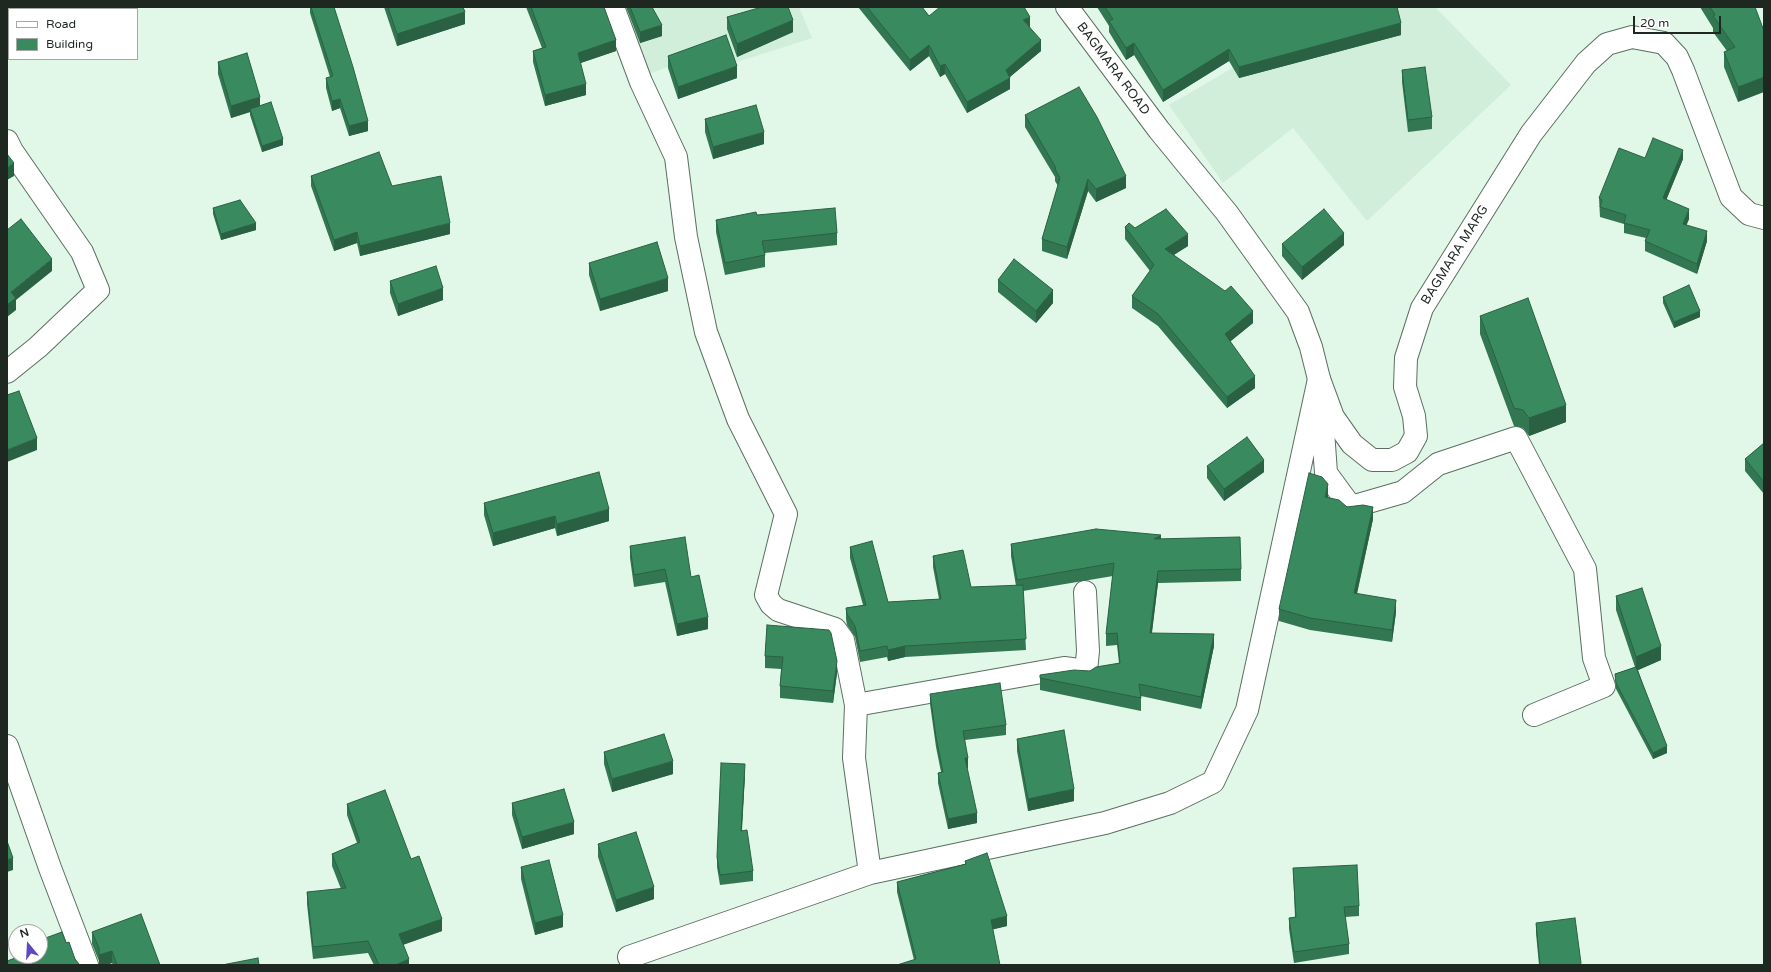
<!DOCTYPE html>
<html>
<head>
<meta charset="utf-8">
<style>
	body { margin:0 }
	#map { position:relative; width:1771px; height:972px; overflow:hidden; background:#e1f7e8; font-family:"Varela Round",sans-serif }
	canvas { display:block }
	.frame { position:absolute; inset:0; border:8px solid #1f2721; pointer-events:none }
	.legend { position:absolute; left:8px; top:8px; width:130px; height:52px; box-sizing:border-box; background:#fff; border:1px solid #a5a9a6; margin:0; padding:5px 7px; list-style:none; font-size:12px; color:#1f2721 }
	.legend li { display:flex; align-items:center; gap:8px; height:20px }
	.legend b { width:20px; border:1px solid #a5a9a6 }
	.north { position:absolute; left:8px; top:924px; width:40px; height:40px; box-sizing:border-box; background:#fff; border:1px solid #a5a9a6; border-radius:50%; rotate:342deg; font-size:11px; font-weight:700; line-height:16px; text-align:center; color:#1f2721 }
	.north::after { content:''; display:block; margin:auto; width:14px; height:18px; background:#5c4ac2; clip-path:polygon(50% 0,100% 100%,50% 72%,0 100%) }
	.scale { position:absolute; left:1633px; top:16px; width:88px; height:18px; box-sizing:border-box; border:2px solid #1f2721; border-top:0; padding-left:5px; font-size:12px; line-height:14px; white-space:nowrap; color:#1f2721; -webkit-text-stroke:3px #fff; paint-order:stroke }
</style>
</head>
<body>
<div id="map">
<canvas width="1771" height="972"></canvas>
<div class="frame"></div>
<ul class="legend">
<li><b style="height:5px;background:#fff"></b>Road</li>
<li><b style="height:11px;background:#3a8a5f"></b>Building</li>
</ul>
<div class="north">N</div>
<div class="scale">20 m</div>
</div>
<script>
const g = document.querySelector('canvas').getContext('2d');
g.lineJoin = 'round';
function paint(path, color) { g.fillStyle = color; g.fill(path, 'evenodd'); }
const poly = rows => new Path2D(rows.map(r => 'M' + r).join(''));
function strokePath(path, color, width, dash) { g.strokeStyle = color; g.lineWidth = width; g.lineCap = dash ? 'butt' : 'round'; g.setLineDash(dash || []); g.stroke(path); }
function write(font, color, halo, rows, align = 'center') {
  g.font = font + ' "Varela Round",sans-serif'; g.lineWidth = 3; g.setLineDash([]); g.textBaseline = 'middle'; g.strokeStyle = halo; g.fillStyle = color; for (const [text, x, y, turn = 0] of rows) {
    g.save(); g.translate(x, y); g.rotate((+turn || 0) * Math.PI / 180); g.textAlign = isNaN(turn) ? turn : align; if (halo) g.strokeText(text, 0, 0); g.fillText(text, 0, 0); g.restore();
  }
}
const built = poly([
	[622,7,799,7,812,38,737,62,728,44,646,75],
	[1338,7,1435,7,1511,85,1367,221,1293,128,1223,183,1169,105]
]);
const street = poly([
	[613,7,641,82,676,157,686,237,706,332,738,419,786,514,766,595,771,604,778,610,835,629,843,640,856,705,854,758,870,873],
	[7,141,12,151,82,252,98,290,38,347,7,372],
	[1321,402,1326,473,1351,507,1403,492,1438,464,1516,438,1585,569,1594,658,1604,686,1534,715],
	[856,705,1064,668,1086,671,1088,651,1085,592],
	[7,746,50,868,87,965],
	[629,957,870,873,1105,823,1170,803,1213,782,1247,710,1319,379]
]);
const secondary = poly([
	[1067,7,1159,130,1227,213,1298,312,1311,347,1319,379,1333,417,1352,444,1372,460,1392,460,1407,452,1416,436,1414,416,1405,387,1406,358,1422,308,1531,134,1586,63,1607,44,1632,37,1664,43,1677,57,1683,70,1731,197,1749,214,1764,218]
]);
const wall = poly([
	[310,7,334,7,368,131,349,136,340,108,332,111,326,88,326,78,330,77,310,13],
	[384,7,463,7,465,24,397,46],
	[526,7,604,7,616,51,580,63,586,95,545,106,533,62,533,51,542,48],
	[626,7,652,7,662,36,640,43],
	[858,7,922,7,929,16,1030,27,1041,51,1010,77,1010,89,967,113,945,74,940,77,929,56,910,71],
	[1097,7,1397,7,1401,35,1239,78,1229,61,1163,102,1134,55,1126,60,1109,32,1109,26],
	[1700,7,1755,7,1738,102,1724,67,1724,52,1727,51,1713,32,1713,28],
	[727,17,793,32,737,57,727,29],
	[668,56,737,78,678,99,668,68],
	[218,62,260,105,283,145,262,152,250,115,250,112,231,118,218,74],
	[1402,70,1432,117,1432,129,1408,132,1402,82],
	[1025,115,1126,188,1096,202,1088,191,1067,259,1042,251,1042,239,1058,186,1055,181,1055,177,1025,127],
	[705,119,764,144,713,159,705,132],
	[1645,158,1683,159,1666,200,1689,219,1686,225,1707,241,1697,274,1645,251,1645,241,1646,238,1624,233,1624,224,1600,217,1599,198],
	[311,176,392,186,450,234,360,256,357,243,334,251,311,186],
	[213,208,256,230,221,240,213,214],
	[757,215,837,233,837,245,765,253,765,267,725,275,716,232,716,220],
	[1125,227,1135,228,1188,246,1174,255,1253,323,1230,341,1255,388,1227,408,1158,326,1132,308,1132,296,1150,271,1125,239],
	[1282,244,1344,245,1302,280,1282,256],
	[589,263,668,291,600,311,589,275],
	[998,280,1053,303,1036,323,998,292],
	[390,281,443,300,398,316,390,293],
	[1663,297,1700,317,1674,328,1663,303],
	[1480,316,1566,422,1529,436,1523,428,1514,426,1480,334],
	[1764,443,1764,494,1745,471,1745,459],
	[1207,466,1264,472,1224,501,1207,478],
	[1328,497,1373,519,1357,594,1396,612,1392,642,1310,630,1279,621,1279,609],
	[484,503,609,521,557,536,555,528,493,546,484,515],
	[1161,539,1241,569,1241,581,1158,583,1152,633,1214,646,1201,709,1141,696,1141,711,1040,690,1040,675,1090,671,1119,663,1117,645,1106,646,1106,634,1113,576,1023,591,1026,650,905,657,888,661,887,657,860,662,855,637,847,625,846,619,846,608,863,605,850,558,850,547,888,602,939,599,933,567,933,556,971,587,1016,586,1011,556,1011,544],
	[630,546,691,577,708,629,677,636,665,582,634,587,630,558],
	[1616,596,1661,660,1638,670,1667,753,1653,759,1616,689,1615,674,1635,667,1616,610],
	[767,625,837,673,833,703,780,698,780,686,781,669,765,668,765,656],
	[930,694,1006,725,1006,735,965,740,968,768,967,768,977,823,948,829,938,783,938,773,941,772,936,747,930,704],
	[1017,739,1074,801,1028,811,1017,751],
	[604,752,673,774,612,792,604,764],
	[745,774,742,831,753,871,753,881,720,885,717,867,717,857],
	[512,803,574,834,522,849,512,815],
	[347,804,411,859,442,931,403,945,409,965,374,965,368,953,313,959,307,904,307,892,341,889,332,866,332,854,357,843,347,815],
	[598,844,654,899,616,912,598,857],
	[965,861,1007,926,993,929,914,960,897,892,897,882,965,864],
	[521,867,563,927,535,935,521,879],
	[1293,868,1359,906,1359,916,1345,917,1349,944,1349,954,1294,963,1289,929,1289,918,1295,917],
	[1536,923,1581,965,1539,965,1536,933],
	[92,932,160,965,113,965,112,963,106,965,99,965,99,961,92,944]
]);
const shadedWall = poly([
	[465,12,465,24,397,46,397,34],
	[1030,17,1030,28,1023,20],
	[793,20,793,32,737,57,737,44],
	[1401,23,1401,35,1239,78,1239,67],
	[662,25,662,36,640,43,640,32],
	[616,40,616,51,578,64,578,53],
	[1041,40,1041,51,1006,80,1006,70],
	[1134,43,1134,55,1126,60,1126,48],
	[929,45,929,56,910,71,910,60],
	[1229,49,1229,61,1163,102,1163,90],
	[945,64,945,74,940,77,940,66],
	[737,66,737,78,678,99,678,87],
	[1764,77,1764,92,1738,102,1738,87],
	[1010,78,1010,89,967,113,967,102],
	[586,84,586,95,545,106,545,95],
	[260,97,260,109,250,109,250,112,231,118,231,106],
	[340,99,340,108,332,111,332,101],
	[368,121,368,131,349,136,349,126],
	[764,132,764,144,713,159,713,147],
	[283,139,283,145,262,152,262,146],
	[1683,150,1683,159,1663,208,1663,198],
	[14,163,14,176,7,180,7,168],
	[1126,176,1126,188,1096,202,1096,189],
	[1088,179,1088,191,1067,259,1067,247],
	[1689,209,1689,219,1683,234,1683,224],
	[256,223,256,230,221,240,221,234],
	[450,223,450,234,360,256,360,246],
	[1707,231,1707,241,1697,274,1697,264],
	[357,232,357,243,334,251,334,240],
	[1344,233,1344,245,1302,280,1302,267],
	[1188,234,1188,246,1165,260,1165,249],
	[52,259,52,271,16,300,16,310,7,317,7,305,11,292],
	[668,278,668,291,600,311,600,299],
	[443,288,443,300,398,316,398,304],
	[1053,290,1053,303,1036,323,1036,311],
	[1253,311,1253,323,1225,346,1225,334],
	[1700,311,1700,317,1674,328,1674,322],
	[1255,376,1255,388,1227,408,1227,397],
	[1566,405,1566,422,1529,436,1529,418],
	[37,438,37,450,7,462,7,450],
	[1264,460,1264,472,1224,501,1224,489],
	[1328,484,1328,497,1325,509,1325,497],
	[1373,507,1373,519,1354,606,1354,593],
	[609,509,609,521,557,536,557,524],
	[555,516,555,528,493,546,493,533],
	[1161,535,1161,547,1154,539],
	[1158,571,1158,583,1150,646,1150,633],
	[1396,600,1396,612,1392,642,1392,630],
	[708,617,708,629,677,636,677,624],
	[1214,634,1214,646,1201,709,1201,697],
	[905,646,905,657,888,661,888,650],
	[1661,646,1661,660,1636,671,1636,657],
	[837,661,837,673,833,703,833,691],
	[1667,746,1667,753,1653,759,1653,753],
	[965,758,968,758,968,768,965,768],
	[673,761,673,774,612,792,612,779],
	[745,764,745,774,741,841,741,831],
	[1074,789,1074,801,1028,811,1028,799],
	[977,813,977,823,948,829,948,819],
	[574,822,574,834,522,849,522,837],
	[13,858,13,870,7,872,7,860],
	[654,887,654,899,616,912,616,900],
	[563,915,563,927,535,935,535,923],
	[1007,916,1007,926,991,930,991,920],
	[442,919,442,931,399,946,399,934],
	[112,951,112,963,106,965,99,965,99,955],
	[409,959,409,965,396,965]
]);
const building = poly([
	[311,7,334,7,353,67,368,121,349,126,340,99,332,101,326,78,333,76,311,7],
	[388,7,463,7,465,12,397,34,388,7],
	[531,7,604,7,616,40,578,53,586,84,545,95,533,51,546,47,531,7],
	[630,7,652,7,662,25,640,32,630,7],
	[762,7,788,7,793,20,737,44,727,17,762,7],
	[867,7,922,7,929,16,940,7,1024,7,1030,17,1023,20,1041,40,1006,70,1010,78,967,102,945,64,940,66,929,45,910,60,867,7],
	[1105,7,1397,7,1401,23,1239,67,1229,49,1163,90,1134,43,1126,48,1109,21,1113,19,1105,7],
	[1710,7,1755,7,1764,31,1764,77,1738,87,1724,52,1735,47,1713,16,1715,15,1710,7],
	[726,35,737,66,678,87,668,56,726,35],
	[247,53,260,97,231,106,218,62,247,53],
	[1425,67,1432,117,1408,120,1402,70,1425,67],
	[1079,87,1097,117,1126,176,1096,189,1088,179,1067,247,1042,239,1060,178,1055,169,1056,168,1025,115,1079,87],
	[271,102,283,139,262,146,250,109,271,102],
	[756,105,764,132,713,147,705,119,756,105],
	[1653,138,1683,150,1663,198,1689,209,1683,224,1707,231,1697,264,1645,241,1650,230,1624,223,1626,215,1600,207,1602,200,1599,198,1619,148,1645,158,1653,138],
	[379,152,392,186,441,176,450,223,360,246,357,232,334,240,311,176,379,152],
	[7,154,14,163,7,168,7,154],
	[240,200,256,223,221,234,213,208,240,200],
	[835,208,837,233,762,241,765,255,725,263,716,220,756,212,757,215,835,208],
	[1166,209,1188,234,1165,249,1225,291,1231,286,1253,311,1225,334,1255,376,1227,397,1158,314,1132,296,1154,265,1125,227,1129,223,1135,228,1166,209],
	[1324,209,1344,233,1302,267,1282,244,1324,209],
	[21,219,52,259,11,292,16,298,7,305,7,230,21,219],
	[657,242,668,278,600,299,589,263,657,242],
	[1014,259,1053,290,1036,311,998,280,1014,259],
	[436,266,443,288,398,304,390,281,436,266],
	[1689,285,1700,311,1674,322,1663,297,1689,285],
	[1528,298,1566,405,1529,418,1523,410,1514,408,1480,316,1528,298],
	[19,391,37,438,7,450,7,395,19,391],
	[1247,437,1264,460,1224,489,1207,466,1247,437],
	[1764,443,1764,482,1745,459,1764,443],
	[599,472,609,509,557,524,555,516,493,533,484,503,599,472],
	[1309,473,1322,477,1328,484,1325,497,1339,500,1347,507,1363,505,1373,507,1354,593,1396,600,1392,630,1310,618,1279,609,1309,473],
	[1096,529,1161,535,1154,539,1240,537,1241,569,1158,571,1150,633,1214,634,1201,697,1139,684,1141,698,1040,678,1040,675,1074,670,1090,671,1096,667,1120,663,1117,633,1106,634,1114,563,1017,580,1011,544,1096,529],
	[685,537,691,577,699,575,708,617,677,624,665,569,634,575,630,546,685,537],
	[872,541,888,602,941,599,933,556,963,550,971,587,1023,585,1026,639,905,646,888,650,887,646,860,651,855,626,847,614,846,608,866,605,850,547,872,541],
	[1642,588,1661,646,1636,657,1616,596,1642,588],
	[767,625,829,630,831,633,837,661,833,691,780,686,783,657,765,656,767,625],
	[1636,667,1667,746,1653,753,1616,683,1615,674,1636,667],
	[1000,683,1006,725,963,731,968,758,965,758,977,813,948,819,938,773,943,772,936,737,930,694,1000,683],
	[1064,730,1074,789,1028,799,1017,739,1064,730],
	[664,734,673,761,612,779,604,752,664,734],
	[721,763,745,764,741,831,747,830,753,871,720,875,717,857,721,763],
	[564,789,574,822,522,837,512,803,564,789],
	[385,790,411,859,419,856,442,919,399,934,409,959,396,965,379,965,368,941,313,947,307,892,346,888,332,854,360,842,347,804,385,790],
	[636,832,654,887,616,900,598,844,636,832],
	[7,841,13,858,7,860,7,841],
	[987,853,1007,916,991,920,1000,965,897,965,916,959,897,882,966,864,965,861,987,853],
	[549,860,563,915,535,923,521,867,549,860],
	[1357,865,1359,906,1344,907,1349,944,1294,952,1289,918,1296,917,1293,868,1357,865],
	[141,914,160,965,117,965,112,951,99,955,99,948,92,932,141,914],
	[1575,918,1581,963,1580,965,1540,965,1536,923,1575,918],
	[62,932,66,943,69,942,75,959,79,964,77,965,7,965,7,961,21,956,40,956,40,940,62,932],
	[258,958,259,965,222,965,258,958]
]);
const streetNames = [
	["BAGMARA ROAD",1113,69,53],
	["BAGMARA MARG",1455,255,-58]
];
paint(built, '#d0eeda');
strokePath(street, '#5c6f62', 24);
strokePath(secondary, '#5c6f62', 24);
strokePath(street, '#fff', 22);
strokePath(secondary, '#fff', 22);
paint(wall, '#327752');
paint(shadedWall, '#296142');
paint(building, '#3a8a5f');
strokePath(building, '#296142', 1);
write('13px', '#1f2721', '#fff', streetNames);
</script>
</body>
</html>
